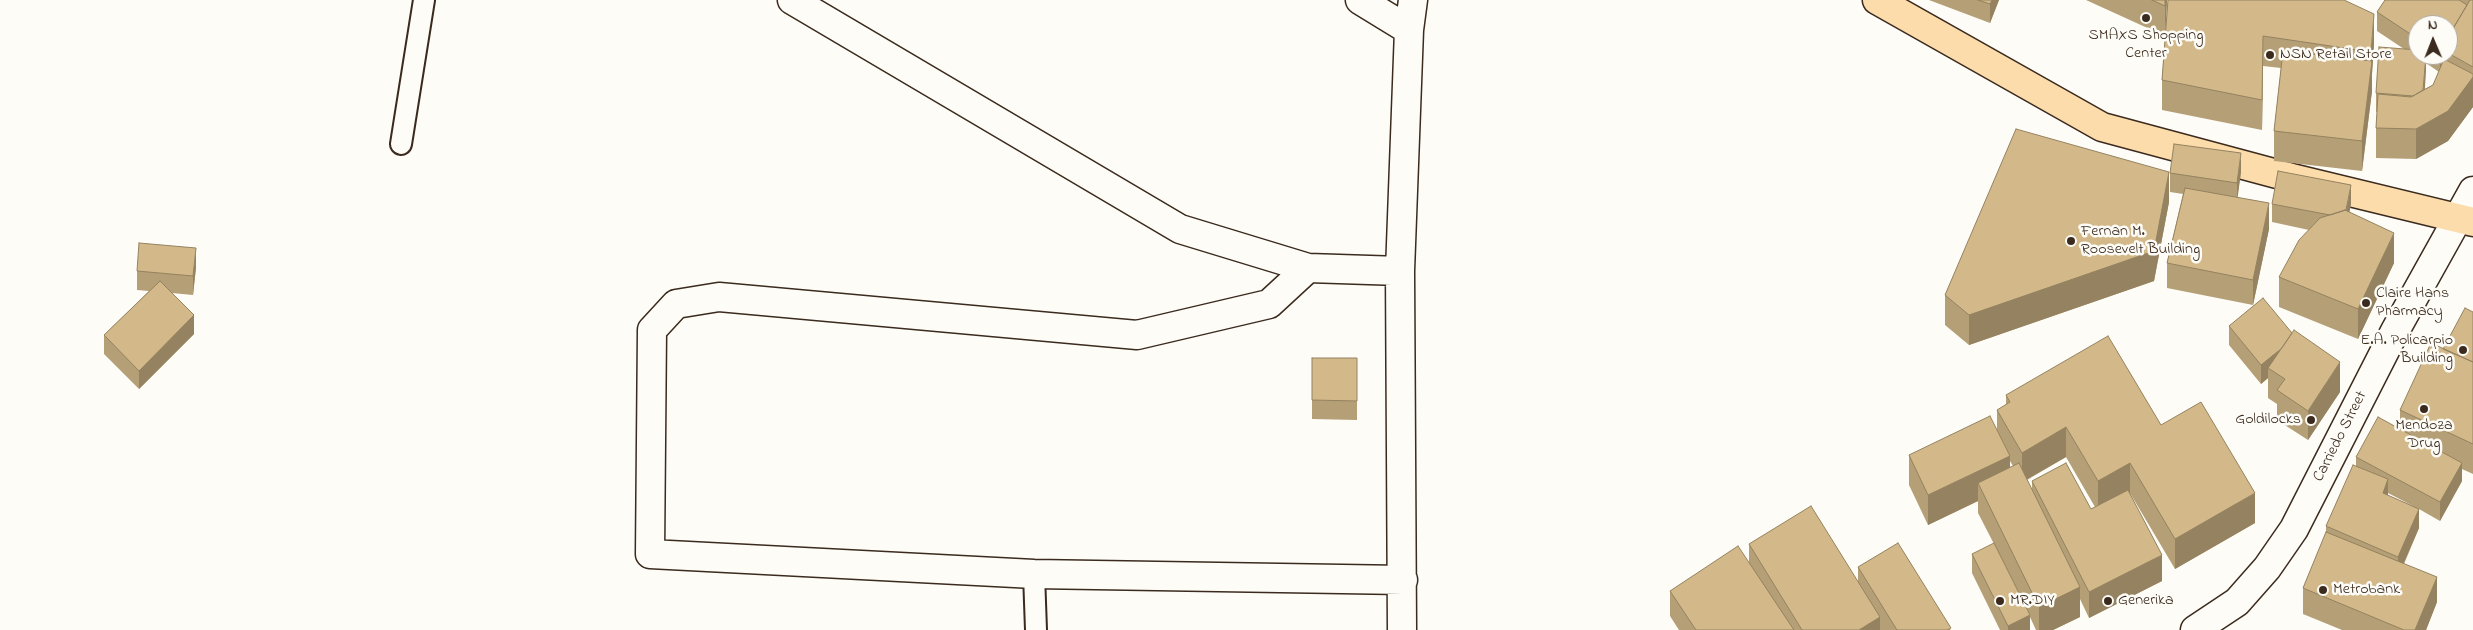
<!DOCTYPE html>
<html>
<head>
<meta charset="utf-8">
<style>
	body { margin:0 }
	#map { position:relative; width:2473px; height:630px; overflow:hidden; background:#fdfcf7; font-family:"Indie Flower",sans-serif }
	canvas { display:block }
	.north { position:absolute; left:2408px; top:15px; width:50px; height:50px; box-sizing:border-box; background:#fdfcf7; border:1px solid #afa8a0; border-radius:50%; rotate:359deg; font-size:14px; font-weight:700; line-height:20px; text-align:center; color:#3b2a1e }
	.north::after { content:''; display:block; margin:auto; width:18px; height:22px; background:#3b2a1e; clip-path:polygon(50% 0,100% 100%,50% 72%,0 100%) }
</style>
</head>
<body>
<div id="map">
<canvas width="2473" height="630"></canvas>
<div class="north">N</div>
</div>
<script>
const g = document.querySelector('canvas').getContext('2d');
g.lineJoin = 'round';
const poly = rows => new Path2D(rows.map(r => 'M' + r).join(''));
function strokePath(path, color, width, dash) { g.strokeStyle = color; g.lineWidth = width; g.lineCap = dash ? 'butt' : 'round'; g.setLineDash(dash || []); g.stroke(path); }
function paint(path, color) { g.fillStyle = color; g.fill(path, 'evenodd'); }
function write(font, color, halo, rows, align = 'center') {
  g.font = font + ' "Indie Flower",sans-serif'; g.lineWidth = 5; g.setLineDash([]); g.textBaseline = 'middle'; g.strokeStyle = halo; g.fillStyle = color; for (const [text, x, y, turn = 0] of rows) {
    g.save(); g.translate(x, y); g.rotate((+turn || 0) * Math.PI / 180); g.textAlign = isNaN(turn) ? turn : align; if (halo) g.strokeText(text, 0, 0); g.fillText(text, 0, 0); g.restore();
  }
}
const lane = poly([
	[401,144,424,0],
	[1034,574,1036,630]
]);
const street = poly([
	[792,0,1180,229,1308,268,1400,271],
	[1360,0,1409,30],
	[1308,268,1269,304,1137,335,719,297,676,304,652,330,650,554,1034,574,1403,580],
	[1402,630,1400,271,1409,30,1413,0]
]);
const secondary = poly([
	[2195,630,2237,602,2267,568,2294,529,2395,331,2473,191]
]);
const primary = poly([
	[1877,0,2102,127,2292,178,2473,222]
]);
const wall = poly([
	[1929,0,1999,0,1990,23],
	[2086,0,2167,0,2165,36],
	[2168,0,2374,44,2372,74,2372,91,2362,171,2274,161,2274,131,2281,68,2263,66,2262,130,2162,110,2162,80],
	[2385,0,2473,0,2473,107,2448,141,2416,159,2376,158,2376,128,2377,112,2376,112,2376,93,2404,49,2377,31,2377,12],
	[2418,25,2448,25,2448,55,2418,55],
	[2426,63,2439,72,2433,85,2425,89],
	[2241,172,2237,198,2269,229,2253,305,2167,288,2167,263,2183,194,2170,192,2170,173],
	[2169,202,2154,281,1969,345,1945,325,1945,295],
	[2272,204,2351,204,2349,212,2394,263,2358,339,2279,307,2279,277,2309,230,2272,222],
	[196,267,193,295,172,293,194,334,139,389,104,354,104,335,149,291,137,290,137,271],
	[2473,312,2473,474,2462,469,2462,481,2440,521,2419,509,2419,528,2404,564,2437,602,2426,630,2342,630,2303,614,2303,588,2326,533,2326,526,2356,466,2356,457,2400,429,2400,410,2443,349],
	[2388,493,2415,507,2388,496],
	[2229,326,2340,392,2308,440,2277,420,2277,404,2268,398,2268,378,2261,384,2229,345],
	[1312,358,1357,358,1357,420,1312,419],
	[2006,395,2161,425,2255,523,2175,569,2130,493,2162,581,2089,618,2080,599,2080,617,2053,630,2036,630,2030,617,2030,630,2000,630,1972,573,1972,554,1994,544,1978,513,1978,501,1928,525,1909,485,1909,455,1997,430,1997,410,2006,405],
	[2066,457,2095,507,2091,509,2032,481,2032,490,2027,480],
	[2010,461,2013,466,2010,468],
	[1749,544,1858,582,1858,567,1951,630,1679,630,1670,616,1670,591,1749,562]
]);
const shadedWall = poly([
	[1992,0,1999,0,1990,23,1990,4],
	[2165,0,2167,0,2165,36],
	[2374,14,2374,44,2372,74,2372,91,2362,171,2362,141,2371,68,2371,52],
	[2263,36,2263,66,2262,130,2262,100],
	[2426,55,2426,69,2423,115,2423,96],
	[2440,55,2441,55,2441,70,2440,72],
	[2473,77,2473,107,2448,141,2416,159,2416,129],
	[2241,153,2241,172,2237,202,2237,183],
	[2169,172,2169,202,2154,281,1969,345,1969,315],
	[2351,185,2351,204,2345,236,2345,218],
	[2269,203,2269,229,2253,305,2253,280],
	[2394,233,2394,263,2358,339,2358,309],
	[196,248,196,267,193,295,193,276],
	[194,315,194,334,139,389,139,371],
	[2296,337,2268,368,2268,378,2261,384,2261,365],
	[2340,362,2340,392,2308,440,2308,411],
	[2066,427,2066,457,2022,482,2022,453],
	[2010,456,2010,486,1978,483,1978,501,1928,525,1928,495],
	[2130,463,2130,493,2098,511,2098,481],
	[2462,463,2462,481,2440,521,2440,502],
	[2388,479,2388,498,2383,493],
	[2255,493,2255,523,2175,569,2175,539],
	[2419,509,2419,528,2398,576,2398,557],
	[2162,555,2162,581,2089,618,2089,592],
	[2437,577,2437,602,2426,630,2415,630],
	[2080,587,2080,617,2053,630,2039,630,2039,607],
	[2030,615,2030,630,2008,630,2008,626],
	[1880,617,1880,630,1859,630]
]);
const building = poly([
	[1978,0,1992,0,1990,4,1978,0],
	[2152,0,2165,0,2165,6,2152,0],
	[2168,0,2344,0,2374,14,2371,52,2263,36,2262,100,2162,80,2168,0],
	[2385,0,2459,0,2467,5,2448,37,2448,25,2418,25,2418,39,2377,12,2385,0],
	[2470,0,2473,0,2473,67,2448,53,2448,37,2470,0],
	[2379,47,2418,50,2418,55,2426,55,2423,90,2413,96,2376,93,2379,47],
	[2283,51,2372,61,2362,141,2274,131,2283,51],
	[2444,59,2473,74,2473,77,2448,111,2416,129,2376,128,2378,94,2411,97,2433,85,2444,59],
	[2016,129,2169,172,2154,251,1969,315,1945,295,2016,129],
	[2174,144,2241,153,2237,183,2170,173,2174,144],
	[2278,171,2351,185,2346,210,2330,215,2272,204,2278,171],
	[2185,188,2269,203,2253,280,2167,263,2185,188],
	[2345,210,2394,233,2358,309,2279,277,2299,240,2320,218,2345,210],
	[139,243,196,248,193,276,137,271,139,243],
	[160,281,194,315,139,371,104,335,160,281],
	[2263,298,2292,333,2282,348,2261,365,2229,326,2263,298],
	[2465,308,2473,312,2473,362,2443,349,2465,308],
	[2294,330,2340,362,2308,411,2277,390,2285,379,2268,368,2294,330],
	[2108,336,2161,425,2201,402,2255,493,2175,539,2130,463,2098,481,2066,427,2022,453,1997,410,2010,402,2006,395,2108,336],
	[2431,343,2473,362,2473,444,2400,410,2431,343],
	[1312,358,1357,358,1357,401,1312,400,1312,358],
	[1990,416,2010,456,1928,495,1909,455,1990,416],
	[2378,417,2462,463,2440,502,2356,457,2378,417],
	[2019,463,2080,587,2039,607,1978,483,2019,463],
	[2066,463,2091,509,2128,490,2162,555,2089,592,2032,481,2066,463],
	[2353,465,2388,479,2383,493,2419,509,2398,557,2326,526,2353,465],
	[1811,506,1880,617,1859,630,1802,630,1749,544,1811,506],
	[2326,532,2437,577,2415,630,2404,630,2303,588,2326,532],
	[1898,543,1951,628,1947,630,1897,630,1858,567,1898,543],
	[1994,543,2030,615,2008,626,1972,554,1994,543],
	[1738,546,1794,630,1696,630,1670,591,1738,546]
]);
const markers = [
	[2146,18,5,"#3b2a1e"],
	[2270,55,5,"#3b2a1e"],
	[2071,241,5,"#3b2a1e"],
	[2366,303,5,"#3b2a1e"],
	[2463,350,5,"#3b2a1e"],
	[2424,409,5,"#3b2a1e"],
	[2311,420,5,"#3b2a1e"],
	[2323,590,5,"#3b2a1e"],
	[2000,601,5,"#3b2a1e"],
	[2108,601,5,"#3b2a1e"]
];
const poiNames = [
	["SMAXS Shopping",2146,36,"center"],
	["Center",2146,54,"center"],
	["NSN Retail Store",2280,55],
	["Fernan M.",2081,232],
	["Roosevelt Building",2081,250],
	["Claire Hans",2376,294],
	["Pharmacy",2376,312],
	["E.A. Policarpio",2453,341,"right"],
	["Building",2453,359,"right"],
	["Goldilocks",2301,420,"right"],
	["Mendoza",2424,426,"center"],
	["Drug",2424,444,"center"],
	["Metrobank",2333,590],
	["MR.DIY",2010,601],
	["Generika",2118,601]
];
const streetNames = [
	["Carriedo Street",2341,437,-63]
];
strokePath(lane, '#3b2a1e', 24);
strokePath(street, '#3b2a1e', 31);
strokePath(secondary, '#3b2a1e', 31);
strokePath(primary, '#3b2a1e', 31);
strokePath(lane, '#fdfcf7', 20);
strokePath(street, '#fdfcf7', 28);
strokePath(secondary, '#fdfcf7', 28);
strokePath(primary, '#fddcac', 28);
paint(wall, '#b59f76');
paint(shadedWall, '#948260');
paint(building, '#d3b989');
strokePath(building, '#948260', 1);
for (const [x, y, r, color] of markers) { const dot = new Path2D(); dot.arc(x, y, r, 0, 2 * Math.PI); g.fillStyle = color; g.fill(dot); strokePath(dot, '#fdfcf7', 2); }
write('16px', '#3b2a1e', '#fdfcf7', poiNames, 'left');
write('16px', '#3b2a1e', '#fdfcf7', streetNames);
</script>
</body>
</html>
